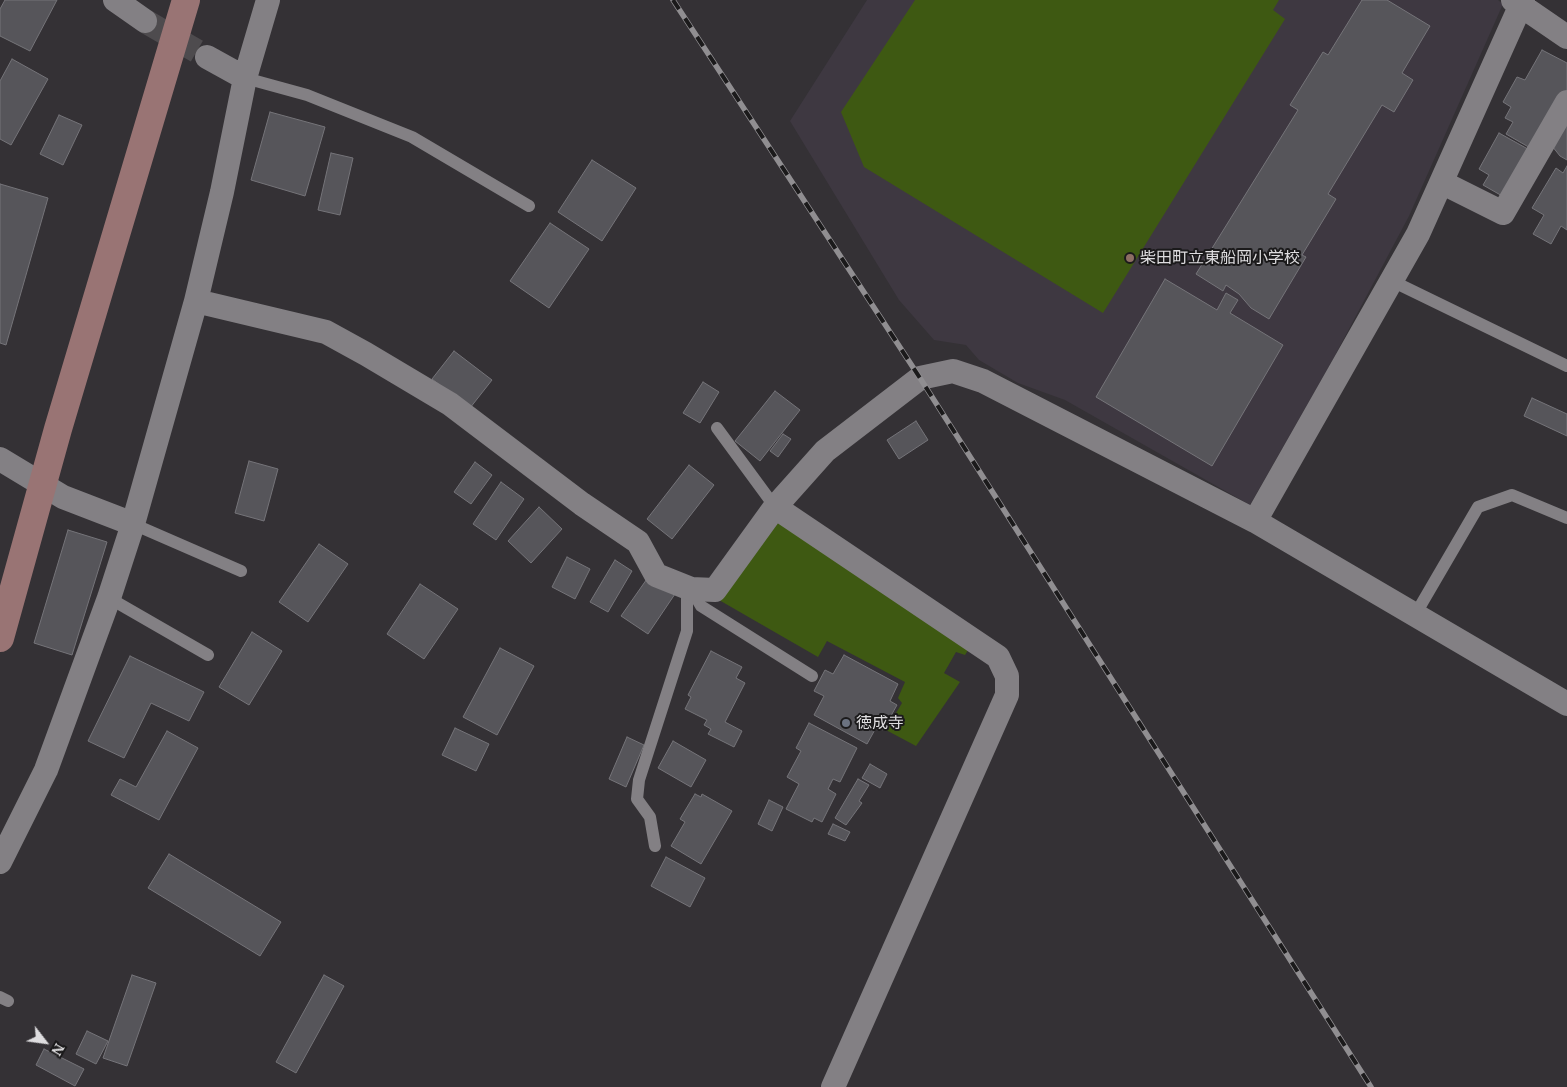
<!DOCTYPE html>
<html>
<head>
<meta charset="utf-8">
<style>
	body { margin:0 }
	#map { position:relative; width:1567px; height:1087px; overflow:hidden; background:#343135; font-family:Merriweather,serif }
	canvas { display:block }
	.north { position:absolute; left:20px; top:1017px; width:50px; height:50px; -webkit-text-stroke:4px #1b1a1b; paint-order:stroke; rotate:120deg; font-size:14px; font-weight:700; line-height:20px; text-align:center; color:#dedddf }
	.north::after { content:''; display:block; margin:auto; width:18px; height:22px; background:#dedddf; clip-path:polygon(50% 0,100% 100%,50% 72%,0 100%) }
</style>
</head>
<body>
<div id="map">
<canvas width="1567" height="1087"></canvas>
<div class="north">N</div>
</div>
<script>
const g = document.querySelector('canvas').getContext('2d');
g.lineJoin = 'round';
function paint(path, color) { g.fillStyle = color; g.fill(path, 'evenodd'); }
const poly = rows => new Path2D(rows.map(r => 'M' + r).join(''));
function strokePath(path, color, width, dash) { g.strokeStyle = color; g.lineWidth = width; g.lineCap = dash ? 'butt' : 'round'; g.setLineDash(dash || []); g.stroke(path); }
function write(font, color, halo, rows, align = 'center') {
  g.font = font + ' Merriweather,"Noto Sans JP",serif'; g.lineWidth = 4; g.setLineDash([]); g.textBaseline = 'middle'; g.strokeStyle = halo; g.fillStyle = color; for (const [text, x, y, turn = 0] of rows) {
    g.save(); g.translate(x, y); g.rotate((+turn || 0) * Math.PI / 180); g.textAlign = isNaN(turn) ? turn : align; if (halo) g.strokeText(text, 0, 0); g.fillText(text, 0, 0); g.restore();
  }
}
const built = poly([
	[867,0,1498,0,1503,4,1409,216,1332,361,1250,505,1065,400,1018,383,979,360,966,345,934,340,899,300,790,121]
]);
const green = poly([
	[915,0,1279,0,1273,10,1285,19,1103,313,864,167,841,112],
	[781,519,970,647,965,655,956,652,944,673,960,682,916,746,886,730,902,703,898,698,905,682,827,641,818,657,719,600]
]);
const building = poly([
	[5,0,57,0,30,51,0,36,0,9,5,0],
	[1362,0,1387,0,1430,26,1402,73,1413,80,1394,112,1382,105,1328,194,1336,199,1302,255,1306,257,1269,319,1251,308,1239,294,1226,285,1223,291,1196,274,1298,110,1290,105,1323,52,1328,55,1362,0],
	[1542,50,1567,63,1567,98,1532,149,1506,134,1513,122,1505,118,1511,107,1503,102,1517,77,1525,80,1542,50],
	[12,59,48,79,11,145,0,139,0,81,12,59],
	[270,112,325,127,305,196,251,180,270,112],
	[59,115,82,125,63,165,40,154,59,115],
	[1567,119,1567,160,1560,156,1552,146,1567,119],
	[1499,133,1535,153,1504,197,1483,185,1489,175,1479,169,1499,133],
	[331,153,353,158,340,215,318,210,331,153],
	[592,160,636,188,602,241,558,212,592,160],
	[1567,166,1567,230,1561,226,1551,244,1533,234,1544,215,1532,208,1556,168,1563,173,1567,166],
	[0,184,48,198,6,345,0,343,0,184],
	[550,223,589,249,549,308,510,281,550,223],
	[1165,279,1217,310,1226,293,1238,300,1230,313,1283,345,1212,466,1096,397,1165,279],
	[454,351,492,380,470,408,432,379,454,351],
	[703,382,719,392,700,423,683,413,703,382],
	[775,391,800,410,760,461,735,441,775,391],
	[1532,398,1567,414,1567,436,1524,416,1532,398],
	[916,421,928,440,899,459,887,440,916,421],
	[783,434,791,439,778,457,770,451,783,434],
	[249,461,278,469,264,521,235,513,249,461],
	[475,462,492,475,471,504,454,492,475,462],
	[689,465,714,485,672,539,647,519,689,465],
	[501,482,524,499,496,540,473,524,501,482],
	[539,507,562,529,531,563,508,541,539,507],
	[68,530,107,542,72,655,34,643,68,530],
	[319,544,348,564,308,622,279,602,319,544],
	[567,557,590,569,575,599,552,587,567,557],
	[615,560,632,571,608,612,590,602,615,560],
	[649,576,675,594,648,634,621,616,649,576],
	[420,584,458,609,424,659,387,634,420,584],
	[252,632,282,651,249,705,219,687,252,632],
	[500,648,534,666,497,735,463,717,500,648],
	[711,651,742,667,736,678,745,683,725,722,742,731,734,747,708,734,711,729,704,725,707,720,685,709,691,697,688,695,711,651],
	[844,655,898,684,890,701,897,705,883,730,877,726,867,744,814,715,824,696,814,691,825,670,833,674,844,655],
	[130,656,204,692,189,721,151,703,124,758,88,741,130,656],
	[809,723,857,748,840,782,833,779,828,789,836,794,822,822,814,818,812,822,786,809,799,784,787,777,801,751,796,748,809,723],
	[455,728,489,744,476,771,442,755,455,728],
	[167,731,198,748,159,820,111,795,120,779,136,787,167,731],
	[627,737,644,745,626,787,609,779,627,737],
	[673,741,706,760,691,787,658,768,673,741],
	[870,764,887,774,880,788,862,778,870,764],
	[858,779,869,785,859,801,862,803,846,825,835,818,858,779],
	[695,794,701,797,702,794,732,811,701,864,671,846,685,822,680,819,695,794],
	[769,800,783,807,772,831,758,824,769,800],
	[833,824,850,832,845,841,828,834,833,824],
	[169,854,281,922,260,956,148,888,169,854],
	[666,857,705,878,690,907,651,886,666,857],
	[132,975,156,983,127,1066,103,1058,132,975],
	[324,975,344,986,296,1073,276,1062,324,975],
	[87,1031,108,1041,96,1064,76,1054,87,1031],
	[44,1049,84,1069,75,1086,36,1065,44,1049]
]);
const streetTunnel = poly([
	[145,21,207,57]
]);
const lane = poly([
	[245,78,307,95,412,137,529,206],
	[1392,281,1567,366],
	[717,428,775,507],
	[133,524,241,571],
	[691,589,701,606,812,676],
	[109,598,208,655],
	[1415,615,1478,507,1512,495,1567,518],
	[655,846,650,817,637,799,639,780,687,631,687,588],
	[0,997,8,1001]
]);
const street = poly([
	[115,0,145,21],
	[1513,0,1567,37],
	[207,57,245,78],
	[1443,183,1503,213,1567,102],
	[196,301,326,332,366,354,450,404,582,504,638,542,656,575,691,589,715,590,775,507,825,451,920,378,953,371,983,381,1255,521,1567,704],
	[0,459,63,497,133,524],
	[775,507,998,657,1007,676,1007,695,833,1087],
	[1255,521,1418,234,1523,0],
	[0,862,46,770,109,598,133,524,196,301,222,192,245,78,268,0]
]);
const secondary = poly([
	[0,638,58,429,186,0]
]);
const rail = poly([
	[673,0,920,378,1371,1087]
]);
const markers = [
	[1130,258,5,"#8d6e63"],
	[846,723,5,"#6b7280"]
];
const poiNames = [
	["柴田町立東船岡小学校",1140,258],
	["徳成寺",856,723]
];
paint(built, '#3e3841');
paint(green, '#3e5912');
paint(building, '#56555a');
strokePath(building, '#757479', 1);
strokePath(streetTunnel, '#4e4b4e', 24, [24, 12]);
strokePath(lane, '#838084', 12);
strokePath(street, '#838084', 24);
strokePath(secondary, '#997474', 28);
strokePath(rail, '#908e91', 5.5);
strokePath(rail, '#1b1a1b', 4, [11]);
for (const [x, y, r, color] of markers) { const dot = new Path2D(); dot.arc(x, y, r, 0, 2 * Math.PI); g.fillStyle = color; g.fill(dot); strokePath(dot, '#1b1a1b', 2); }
write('16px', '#dedddf', '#1b1a1b', poiNames, 'left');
</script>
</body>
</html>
